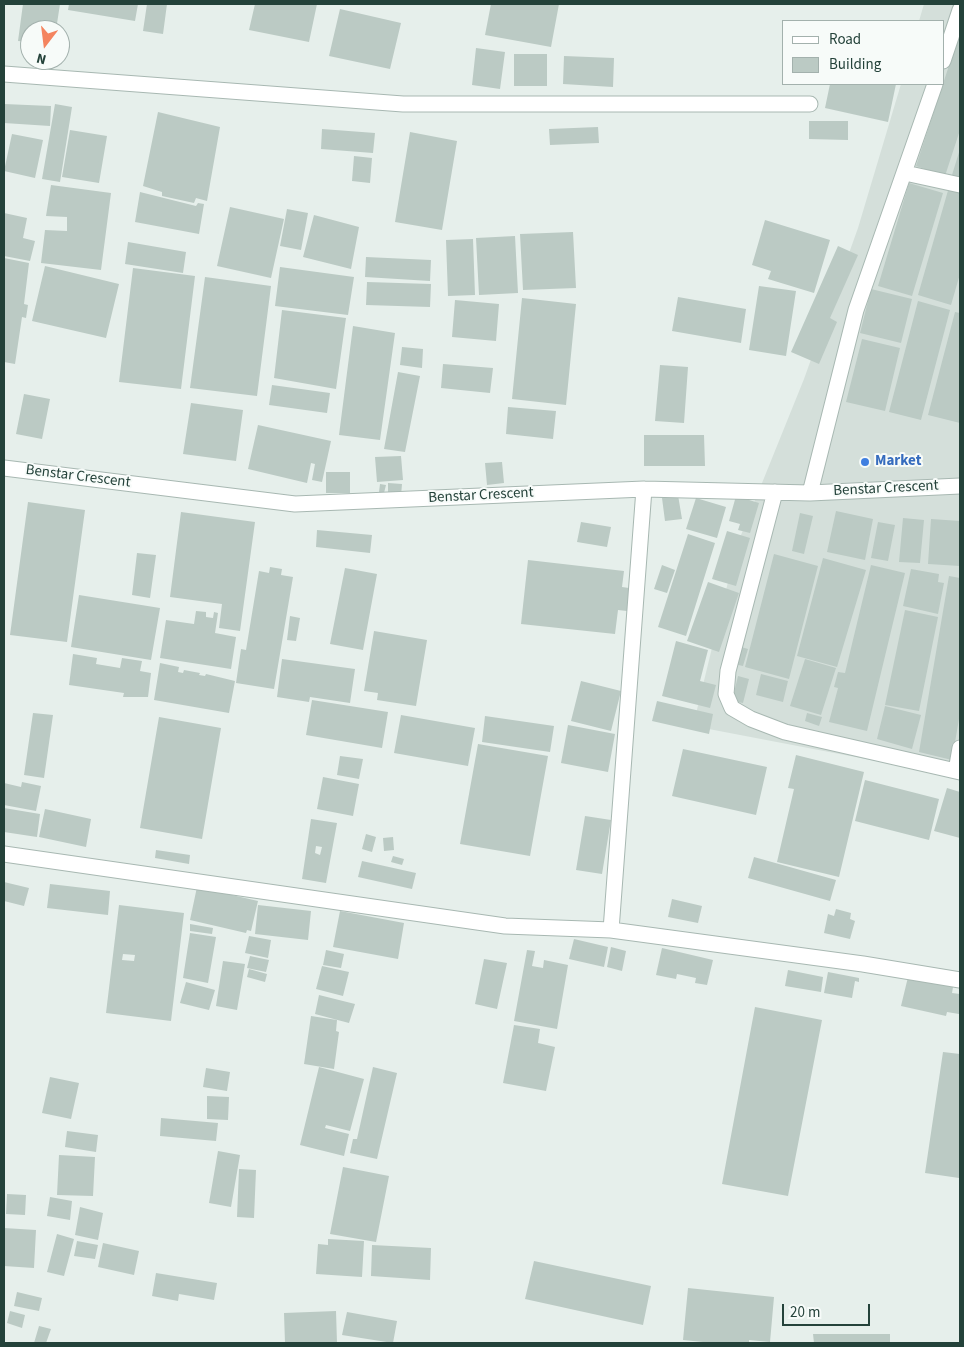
<!DOCTYPE html>
<html>
<head>
<meta charset="utf-8">
<style>
	body { margin:0 }
	#map { position:relative; width:964px; height:1347px; overflow:hidden; background:#e6efeb; font-family:"Source Sans 3",sans-serif }
	canvas { display:block }
	.frame { position:absolute; inset:0; border:5px solid #24423a; pointer-events:none }
	.legend { position:absolute; left:782px; top:20px; width:162px; height:65px; box-sizing:border-box; background:#f7fbf9; border:1px solid #a3b1ad; margin:0; padding:6px 9px; list-style:none; font-size:15px; color:#24423a }
	.legend li { display:flex; align-items:center; gap:10px; height:25px }
	.legend b { width:25px; border:1px solid #a3b1ad }
	.north { position:absolute; left:20px; top:20px; width:50px; height:50px; box-sizing:border-box; background:#f7fbf9; border:1px solid #a3b1ad; border-radius:50%; rotate:195deg; font-size:14px; font-weight:700; line-height:20px; text-align:center; color:#24423a }
	.north::after { content:''; display:block; margin:auto; width:18px; height:22px; background:#f4845f; clip-path:polygon(50% 0,100% 100%,50% 72%,0 100%) }
	.scale { position:absolute; left:782px; top:1304px; width:88px; height:22px; box-sizing:border-box; border:2px solid #24423a; border-top:0; padding-left:6px; font-size:15px; line-height:18px; white-space:nowrap; color:#24423a; -webkit-text-stroke:4px #f7fbf9; paint-order:stroke }
</style>
</head>
<body>
<div id="map">
<canvas width="964" height="1347"></canvas>
<div class="frame"></div>
<ul class="legend">
<li><b style="height:6px;background:#fff"></b>Road</li>
<li><b style="height:14px;background:#bbcac4"></b>Building</li>
</ul>
<div class="north">N</div>
<div class="scale">20 m</div>
</div>
<script>
const g = document.querySelector('canvas').getContext('2d');
g.lineJoin = 'round';
function paint(path, color) { g.fillStyle = color; g.fill(path, 'evenodd'); }
const poly = rows => new Path2D(rows.map(r => 'M' + r).join(''));
function strokePath(path, color, width, dash) { g.strokeStyle = color; g.lineWidth = width; g.lineCap = dash ? 'butt' : 'round'; g.setLineDash(dash || []); g.stroke(path); }
function write(font, color, halo, rows, align = 'center') {
  g.font = font + ' "Source Sans 3",sans-serif'; g.lineWidth = 4; g.setLineDash([]); g.textBaseline = 'middle'; g.strokeStyle = halo; g.fillStyle = color; for (const [text, x, y, turn = 0] of rows) {
    g.save(); g.translate(x, y); g.rotate((+turn || 0) * Math.PI / 180); g.textAlign = isNaN(turn) ? turn : align; if (halo) g.strokeText(text, 0, 0); g.fillText(text, 0, 0); g.restore();
  }
}
const built = poly([
	[924,4,960,4,960,777,693,726,737,545,804,379,858,228,901,84,943,84,943,21,919,21]
]);
const building = poly([
	[23,4,60,4,56,30,30,30,30,42,18,41],
	[69,4,138,4,135,21,68,10],
	[147,4,167,4,163,34,143,31],
	[255,4,317,4,309,42,249,30],
	[491,4,559,4,551,47,485,35],
	[340,9,401,23,390,69,329,56],
	[960,32,960,130,945,176,916,166],
	[476,48,505,52,500,89,472,85],
	[514,54,547,54,547,86,514,86],
	[564,56,614,58,613,87,563,84],
	[830,84,896,84,888,122,825,108],
	[4,104,51,106,50,126,4,123],
	[55,104,72,107,60,182,42,179],
	[158,112,220,127,207,201,196,198,194,203,162,196,162,192,143,186],
	[809,121,848,121,848,140,809,139],
	[598,127,599,143,550,145,549,129],
	[322,129,375,133,373,153,321,149],
	[70,130,107,136,99,183,62,177],
	[410,132,457,141,442,230,395,222],
	[12,134,43,140,35,178,4,171],
	[960,149,960,177,952,175],
	[354,156,372,158,370,183,352,181],
	[909,183,943,193,912,296,878,286],
	[51,185,111,193,101,270,41,263,45,230,67,231,67,217,46,216],
	[949,187,960,191,960,274,951,305,918,295],
	[140,192,196,206,198,203,204,204,199,234,135,222],
	[230,207,284,219,271,278,217,266],
	[287,209,308,213,301,250,280,246],
	[4,213,27,218,23,238,35,241,30,261,4,256],
	[314,215,359,227,351,269,303,257],
	[765,220,830,240,814,293,768,279,771,271,752,265],
	[573,232,576,288,523,290,520,234],
	[515,236,518,293,479,295,476,238],
	[473,239,475,295,448,296,446,240],
	[128,242,186,252,183,273,125,264],
	[838,246,858,255,830,318,837,322,819,364,791,352],
	[366,257,431,260,430,281,365,277],
	[4,258,29,263,24,304,28,305,26,318,22,317,15,364,4,362],
	[45,266,119,284,106,338,32,321],
	[280,267,354,277,348,315,275,306],
	[133,268,195,276,181,389,119,382],
	[205,277,271,286,257,396,190,388],
	[367,282,431,284,430,307,366,305],
	[759,286,796,291,786,356,749,350],
	[871,289,912,299,901,343,860,333],
	[678,297,746,309,741,343,672,331],
	[522,298,576,304,566,405,512,399],
	[455,300,499,304,496,341,452,337],
	[918,301,950,310,921,420,889,412],
	[282,310,346,318,336,389,274,378],
	[955,312,960,313,960,423,928,415],
	[353,326,395,333,380,440,339,435],
	[862,339,900,348,885,411,846,402],
	[402,347,423,349,422,368,400,365],
	[443,364,493,368,490,393,441,388],
	[660,365,688,367,684,423,655,421],
	[398,372,420,376,405,452,384,449],
	[272,385,330,393,327,413,269,405],
	[24,394,50,399,42,439,16,434],
	[191,403,243,410,236,461,183,454],
	[508,407,556,411,553,439,506,434],
	[258,425,331,441,322,482,312,480,315,464,311,463,307,483,248,469],
	[644,435,704,435,705,466,644,466],
	[401,456,403,480,377,482,375,457],
	[502,462,504,483,487,485,485,463],
	[326,472,350,472,350,493,326,493],
	[388,483,402,484,401,496,388,495],
	[380,484,386,485,384,493,379,492],
	[678,495,682,519,665,521,662,498],
	[736,496,759,503,750,533,738,530,740,524,729,521],
	[696,498,726,507,717,538,686,529],
	[28,502,85,510,67,642,10,635],
	[836,511,873,519,865,560,827,552],
	[181,512,255,522,240,631,219,628,222,604,170,597],
	[800,513,813,516,804,554,792,551],
	[903,518,924,520,920,563,899,562],
	[931,519,960,521,960,566,928,564],
	[581,522,611,527,607,547,577,542],
	[878,522,895,525,888,561,871,558],
	[317,530,372,535,370,553,316,547],
	[727,531,750,538,736,586,712,579],
	[688,534,715,543,686,636,658,627],
	[137,553,156,555,150,598,132,595],
	[774,554,818,566,789,679,745,667],
	[823,558,866,570,837,667,797,656],
	[528,560,624,571,622,587,629,588,627,611,618,610,615,634,521,624],
	[662,565,675,570,667,593,654,589],
	[871,565,905,573,867,731,829,722,838,688,834,687,838,672,845,673],
	[270,567,282,569,281,575,293,577,274,689,236,683,241,649,246,650,259,571,269,573],
	[345,568,377,574,363,650,330,644],
	[911,569,939,574,938,582,944,583,938,614,903,606],
	[949,576,960,578,960,713,952,760,919,752],
	[708,582,739,593,719,652,687,641],
	[79,595,160,608,151,660,71,647],
	[905,610,938,617,919,711,885,705],
	[196,611,206,612,206,617,213,618,214,612,218,613,215,633,236,637,231,669,160,658,166,620,194,624],
	[290,616,300,618,296,641,287,640],
	[374,631,427,640,416,706,377,700,378,693,364,691],
	[676,641,708,650,700,681,716,685,710,708,662,696],
	[738,646,748,649,743,666,734,664],
	[73,654,97,658,96,664,120,668,122,658,142,661,140,671,151,673,148,697,123,697,124,693,69,685],
	[282,659,355,669,350,703,310,697,309,702,277,697],
	[805,659,836,668,821,715,790,706],
	[160,663,179,667,178,672,183,673,184,670,200,673,199,675,205,676,206,674,235,681,229,713,154,700],
	[761,674,788,681,783,702,756,695],
	[738,676,749,679,743,703,732,701],
	[581,681,621,691,611,731,571,721],
	[312,700,388,712,382,748,306,735],
	[657,701,713,714,709,734,652,721],
	[885,706,921,715,912,749,877,739],
	[33,713,53,715,44,778,24,775],
	[807,713,822,717,819,726,805,721],
	[401,715,475,728,468,766,394,753],
	[485,716,554,726,550,752,482,742],
	[159,717,221,728,202,839,140,828],
	[568,725,615,734,608,772,561,763],
	[478,744,548,756,530,856,460,844],
	[683,749,767,767,756,815,672,796],
	[796,755,864,772,839,877,777,862,794,789,788,788],
	[340,756,363,759,359,779,337,775],
	[323,777,359,784,353,816,317,809],
	[865,780,939,799,929,840,855,821],
	[22,782,41,786,36,811,4,805,4,783,21,787],
	[947,788,960,792,960,838,934,831],
	[4,808,40,814,37,837,4,832],
	[45,809,91,819,86,847,39,837],
	[585,816,611,820,602,874,576,870],
	[311,819,337,823,326,883,302,879],
	[316,846,322,847,320,855,315,853],
	[366,834,376,837,372,852,362,849],
	[393,837,394,850,384,851,383,838],
	[156,850,190,855,189,864,155,858],
	[393,856,404,859,402,865,391,862],
	[754,857,836,880,830,901,748,878],
	[362,861,416,873,412,889,358,877],
	[4,882,29,888,24,906,4,901],
	[50,884,110,891,108,915,47,908],
	[197,887,258,901,251,931,247,930,246,933,190,920],
	[672,899,702,906,698,923,668,917],
	[119,905,184,913,171,1021,106,1013],
	[123,954,135,955,134,961,122,960],
	[258,905,311,911,308,940,255,934],
	[836,909,851,913,850,919,855,921,850,939,824,933,828,914,834,916],
	[340,911,404,923,398,959,333,947],
	[190,924,213,928,212,934,190,931],
	[190,933,216,937,208,983,183,978],
	[249,936,271,940,268,958,245,953],
	[574,939,608,947,604,967,569,959],
	[611,947,626,951,622,971,607,967],
	[662,948,713,960,707,985,695,983,696,978,677,974,676,979,656,975],
	[326,950,344,954,341,968,323,965],
	[527,950,535,951,532,966,543,968,544,960,568,965,557,1029,514,1021],
	[250,956,269,960,266,972,247,968],
	[484,959,507,963,497,1009,475,1004],
	[223,961,245,964,237,1010,216,1006],
	[322,966,349,972,343,996,316,989],
	[249,969,267,974,265,982,247,977],
	[788,970,823,977,821,992,785,986],
	[828,972,859,978,859,982,855,981,852,998,824,993],
	[908,977,953,987,952,993,960,994,959,1014,947,1012,946,1016,901,1006],
	[186,982,215,990,209,1010,180,1003],
	[319,995,355,1004,349,1023,315,1014],
	[755,1007,822,1020,788,1196,722,1184],
	[311,1016,337,1020,336,1031,339,1032,334,1069,304,1064],
	[514,1025,540,1029,538,1043,555,1047,546,1091,503,1083],
	[943,1052,960,1054,959,1178,925,1173],
	[319,1067,364,1079,350,1131,326,1125,325,1128,349,1134,344,1156,300,1145],
	[373,1067,397,1073,377,1159,350,1153,353,1139,357,1139],
	[206,1068,230,1072,227,1091,203,1087],
	[50,1077,79,1083,71,1119,42,1113],
	[207,1096,229,1097,228,1120,207,1119],
	[161,1118,218,1123,216,1141,160,1136],
	[67,1131,98,1135,96,1152,65,1147],
	[218,1151,240,1155,231,1207,209,1203],
	[59,1155,95,1157,93,1196,57,1195],
	[343,1167,389,1176,376,1242,330,1234],
	[239,1169,256,1170,254,1218,237,1217],
	[7,1194,26,1195,25,1215,6,1214],
	[50,1197,72,1201,70,1220,47,1216],
	[80,1207,103,1213,98,1240,75,1235],
	[4,1228,36,1230,34,1268,4,1266],
	[57,1234,74,1239,64,1276,47,1272],
	[328,1239,364,1241,362,1277,316,1274,318,1244,328,1245],
	[77,1241,98,1245,95,1259,74,1256],
	[103,1243,139,1251,134,1275,98,1267],
	[372,1245,431,1248,430,1280,371,1276],
	[534,1261,651,1286,643,1325,525,1299],
	[156,1273,217,1283,214,1300,179,1294,178,1301,152,1296],
	[688,1288,774,1297,770,1342,749,1340,749,1343,713,1343,683,1340],
	[17,1292,42,1298,39,1311,14,1306],
	[10,1311,25,1315,22,1328,7,1323],
	[336,1311,337,1343,285,1343,284,1313],
	[347,1312,397,1321,393,1343,342,1335],
	[39,1326,51,1329,46,1343,34,1343],
	[813,1334,890,1334,890,1343,814,1343]
]);
const minor = poly([
	[943,61,960,10],
	[4,74,403,104,810,104],
	[905,173,960,185],
	[4,468,295,504,644,489,810,493,960,486],
	[775,492,728,671,726,694,732,708,751,719,785,732,960,772],
	[810,493,856,310,935,84],
	[956,771,960,748],
	[4,854,505,926,611,930,863,964,960,980],
	[611,930,644,489]
]);
const markers = [
	[865,462,5,"#3f7fe0"]
];
const shopNames = [
	["Market",875,462]
];
const streetNames = [
	["Benstar Crescent",78,477,7],
	["Benstar Crescent",886,489,-3],
	["Benstar Crescent",481,496,-3]
];
paint(built, '#d4dfda');
paint(building, '#bbcac4');
strokePath(minor, '#a8b8b2', 17);
strokePath(minor, '#fff', 15);
for (const [x, y, r, color] of markers) { const dot = new Path2D(); dot.arc(x, y, r, 0, 2 * Math.PI); g.fillStyle = color; g.fill(dot); strokePath(dot, '#f7fbf9', 2); }
write('bold 15px', '#366cbe', '#f7fbf9', shopNames, 'left');
write('15px', '#24423a', '#f7fbf9', streetNames);
</script>
</body>
</html>
